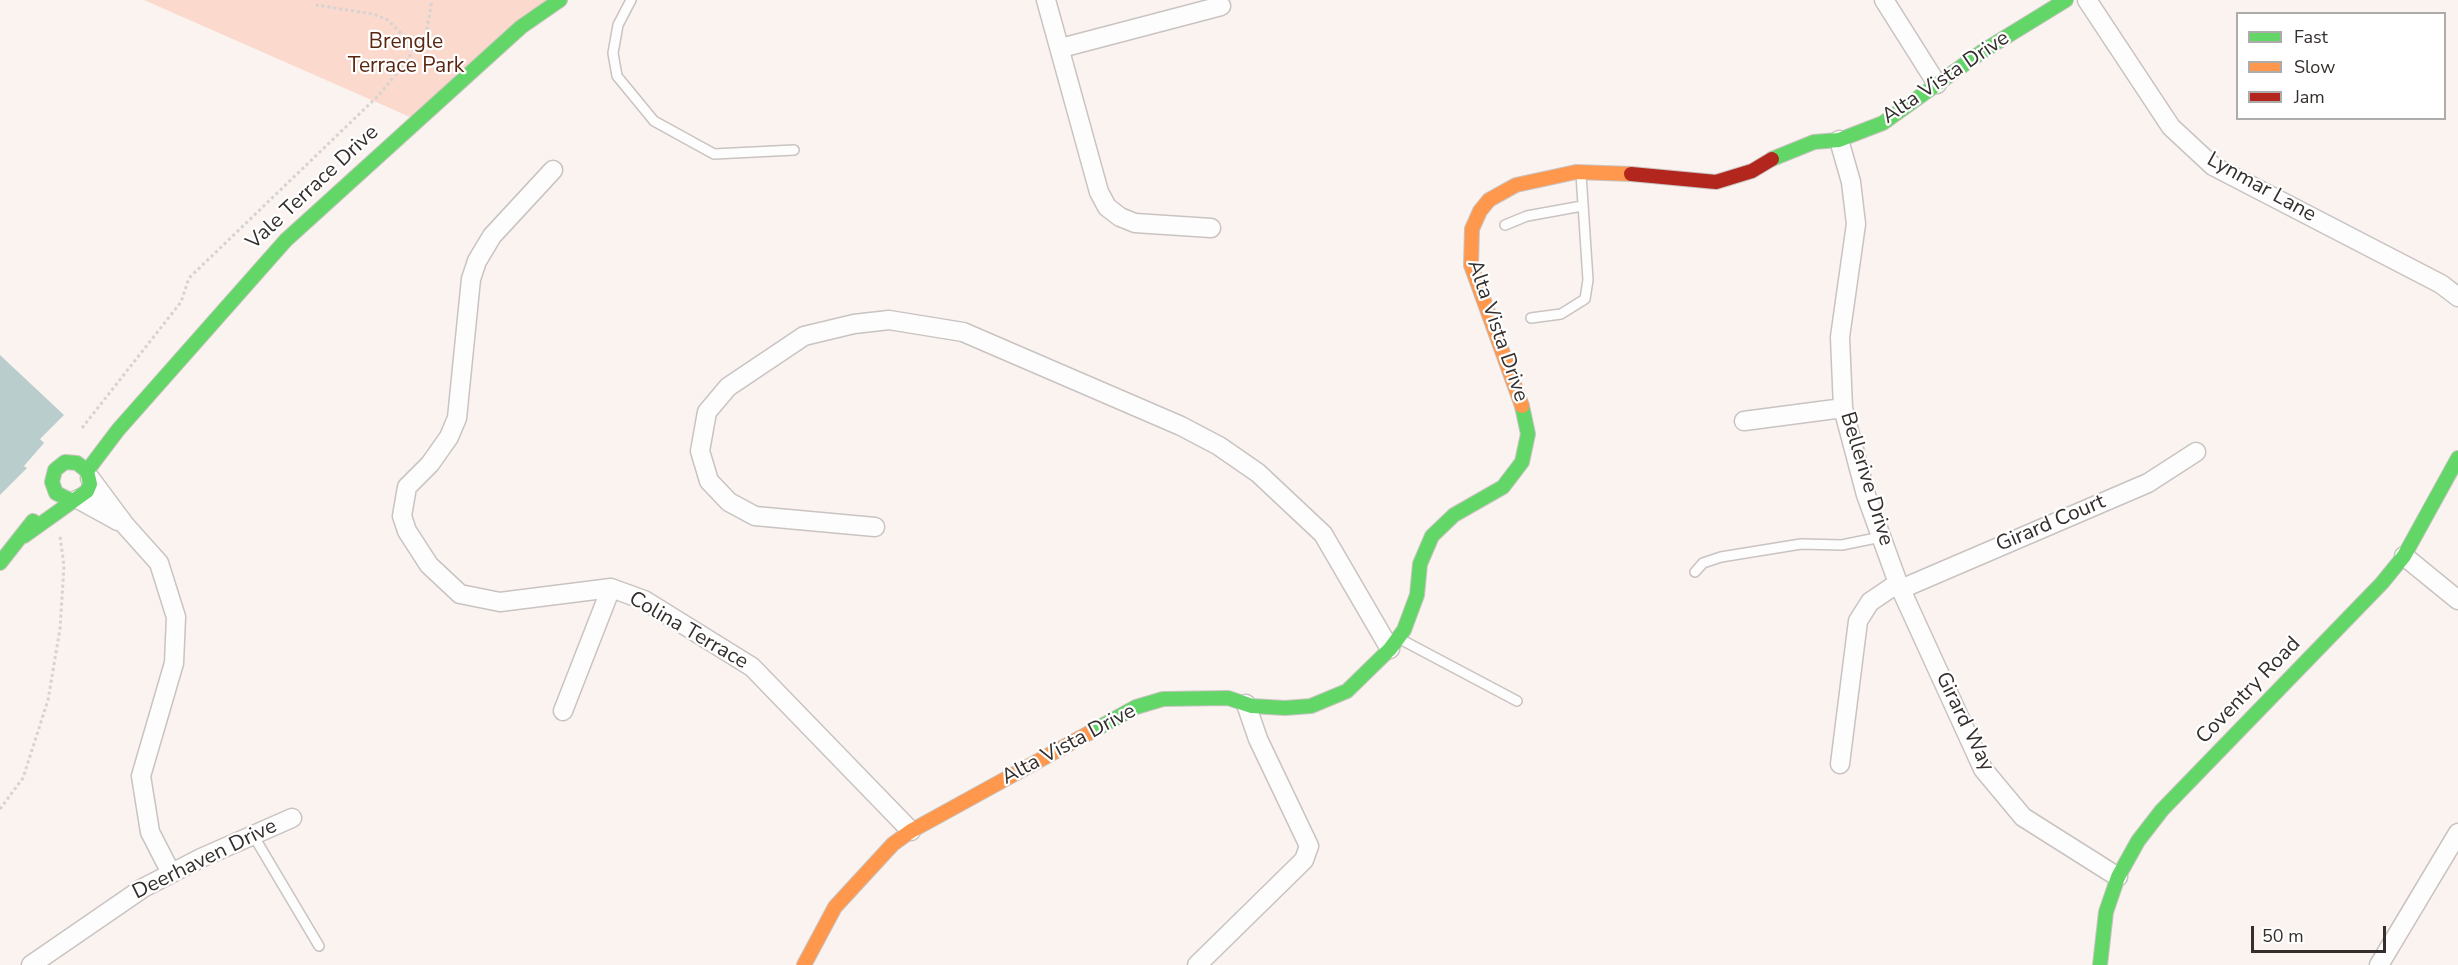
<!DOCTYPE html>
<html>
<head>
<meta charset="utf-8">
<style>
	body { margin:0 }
	#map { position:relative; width:2458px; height:965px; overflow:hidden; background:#faf3f0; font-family:"Nunito Sans",sans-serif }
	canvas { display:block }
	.legend { position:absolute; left:2236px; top:12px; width:210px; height:108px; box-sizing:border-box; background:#fff; border:2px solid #aeabab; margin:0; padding:8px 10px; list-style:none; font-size:18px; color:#342e2c }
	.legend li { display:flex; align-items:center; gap:12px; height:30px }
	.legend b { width:30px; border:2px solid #aeabab }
	.scale { position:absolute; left:2251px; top:926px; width:135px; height:27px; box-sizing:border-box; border:3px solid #342e2c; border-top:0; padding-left:8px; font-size:18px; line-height:21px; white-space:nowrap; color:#342e2c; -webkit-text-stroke:4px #fff; paint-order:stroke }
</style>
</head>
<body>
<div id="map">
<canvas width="2458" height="965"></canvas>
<ul class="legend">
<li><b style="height:8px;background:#63d668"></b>Fast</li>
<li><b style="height:8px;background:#ff974d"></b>Slow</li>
<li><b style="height:8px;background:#b3261e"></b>Jam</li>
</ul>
<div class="scale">50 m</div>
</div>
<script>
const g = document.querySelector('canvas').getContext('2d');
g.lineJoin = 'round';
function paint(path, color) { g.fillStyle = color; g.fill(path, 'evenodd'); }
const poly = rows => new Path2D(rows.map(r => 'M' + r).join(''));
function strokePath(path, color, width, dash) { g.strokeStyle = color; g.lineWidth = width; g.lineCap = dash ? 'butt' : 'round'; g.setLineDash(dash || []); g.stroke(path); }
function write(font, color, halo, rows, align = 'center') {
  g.font = font + ' "Nunito Sans",sans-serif'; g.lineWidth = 4.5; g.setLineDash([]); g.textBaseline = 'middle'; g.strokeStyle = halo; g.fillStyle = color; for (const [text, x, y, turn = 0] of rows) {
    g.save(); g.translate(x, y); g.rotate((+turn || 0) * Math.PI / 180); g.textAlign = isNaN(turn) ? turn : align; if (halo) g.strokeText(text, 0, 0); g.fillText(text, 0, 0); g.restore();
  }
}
const green = poly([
	[144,0,561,0,417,120]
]);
const building = poly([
	[0,355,64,415,40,439,44,443,24,466,27,468,0,495]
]);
const path = poly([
	[414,47,425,41,432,0],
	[82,428,181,302,189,278,379,95,409,58,414,47,388,20,373,14,316,5],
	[0,809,23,778,48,700,60,629,64,566,60,536]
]);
const lane = poly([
	[631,0,618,25,613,53,617,76,654,121,714,154,794,150],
	[1505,225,1527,216,1582,206],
	[1531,318,1561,314,1585,299,1588,280,1581,174],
	[1695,572,1703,563,1721,557,1801,544,1842,545,1881,537],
	[1400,639,1517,701],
	[253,835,319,946]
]);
const street = poly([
	[1046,0,1099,192,1107,207,1120,217,1135,223,1211,228],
	[1884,0,1937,84],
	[2087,0,2171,127,2213,166,2441,284,2458,297],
	[1061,48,1221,6],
	[1839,140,1851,182,1856,224,1840,337,1843,408,1866,495,1898,583,1983,769,2023,817,2118,877],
	[553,170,492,236,477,261,471,279,457,418,449,437,430,464,407,487,402,516,407,531,429,565,460,594,500,602,611,588,644,600,752,667,911,831],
	[1744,421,1843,408],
	[90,478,125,525,159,563,176,617,174,663,141,776,150,832,171,873],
	[78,499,118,521],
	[875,527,755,516,729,502,709,481,700,451,707,412,728,387,804,336,854,324,889,320,963,332,1181,426,1219,446,1258,473,1323,534,1390,649],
	[2404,556,2458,600],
	[1901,589,2148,483,2196,452],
	[563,711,611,588],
	[1840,764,1858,621,1870,602,1898,583],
	[31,965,143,888,201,858,292,818],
	[1197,965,1304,860,1309,846,1258,739,1246,704],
	[2379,965,2458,833]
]);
const fast = poly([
	[1772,159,1814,142,1839,140,1883,123,1983,51,2066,0],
	[87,471,118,430,286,240,521,27,560,0],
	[24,536,87,491,90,484,87,471,77,463,65,462,55,470,52,482,56,493,72,501],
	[0,563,33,521],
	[1089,733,1136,707,1163,699,1228,698,1252,706,1285,708,1311,706,1347,691,1390,649,1404,630,1417,595,1420,564,1432,536,1454,515,1503,487,1522,462,1528,434,1522,406],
	[2100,965,2106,912,2118,877,2138,841,2162,810,2382,583,2404,556,2458,458]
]);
const slow = poly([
	[1522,406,1471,265,1472,229,1480,211,1489,200,1516,185,1576,172,1631,174],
	[804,965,835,907,893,844,911,831,1089,733]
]);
const jam = poly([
	[1631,174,1716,182,1752,171,1772,159]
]);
const parkNames = [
	["Brengle",406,43],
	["Terrace Park",406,67]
];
const streetNames = [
	["Alta Vista Drive",1946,78,-34],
	["Vale Terrace Drive",313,188,-43],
	["Lynmar Lane",2261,188,29],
	["Alta Vista Drive",1497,331,71],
	["Bellerive Drive",1866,479,73],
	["Girard Court",2051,524,-23],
	["Colina Terrace",688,631,30],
	["Coventry Road",2249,691,-46],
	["Girard Way",1964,722,64],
	["Alta Vista Drive",1069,745,-28],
	["Deerhaven Drive",205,860,-26]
];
paint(green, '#fbd9cc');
paint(building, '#b9cecc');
strokePath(lane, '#c9c3c1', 12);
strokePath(street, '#c9c3c1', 21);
strokePath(fast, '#c9c3c1', 16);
strokePath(slow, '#c9c3c1', 16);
strokePath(jam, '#c9c3c1', 16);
strokePath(path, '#d6d3d2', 3, [3, 3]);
strokePath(lane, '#fefdfd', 9);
strokePath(street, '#fefdfd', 18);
strokePath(fast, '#63d668', 14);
strokePath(slow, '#ff974d', 14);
strokePath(jam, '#b3261e', 14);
write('21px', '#5a2511', '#fff', parkNames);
write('21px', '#342e2c', '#fff', streetNames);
</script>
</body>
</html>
